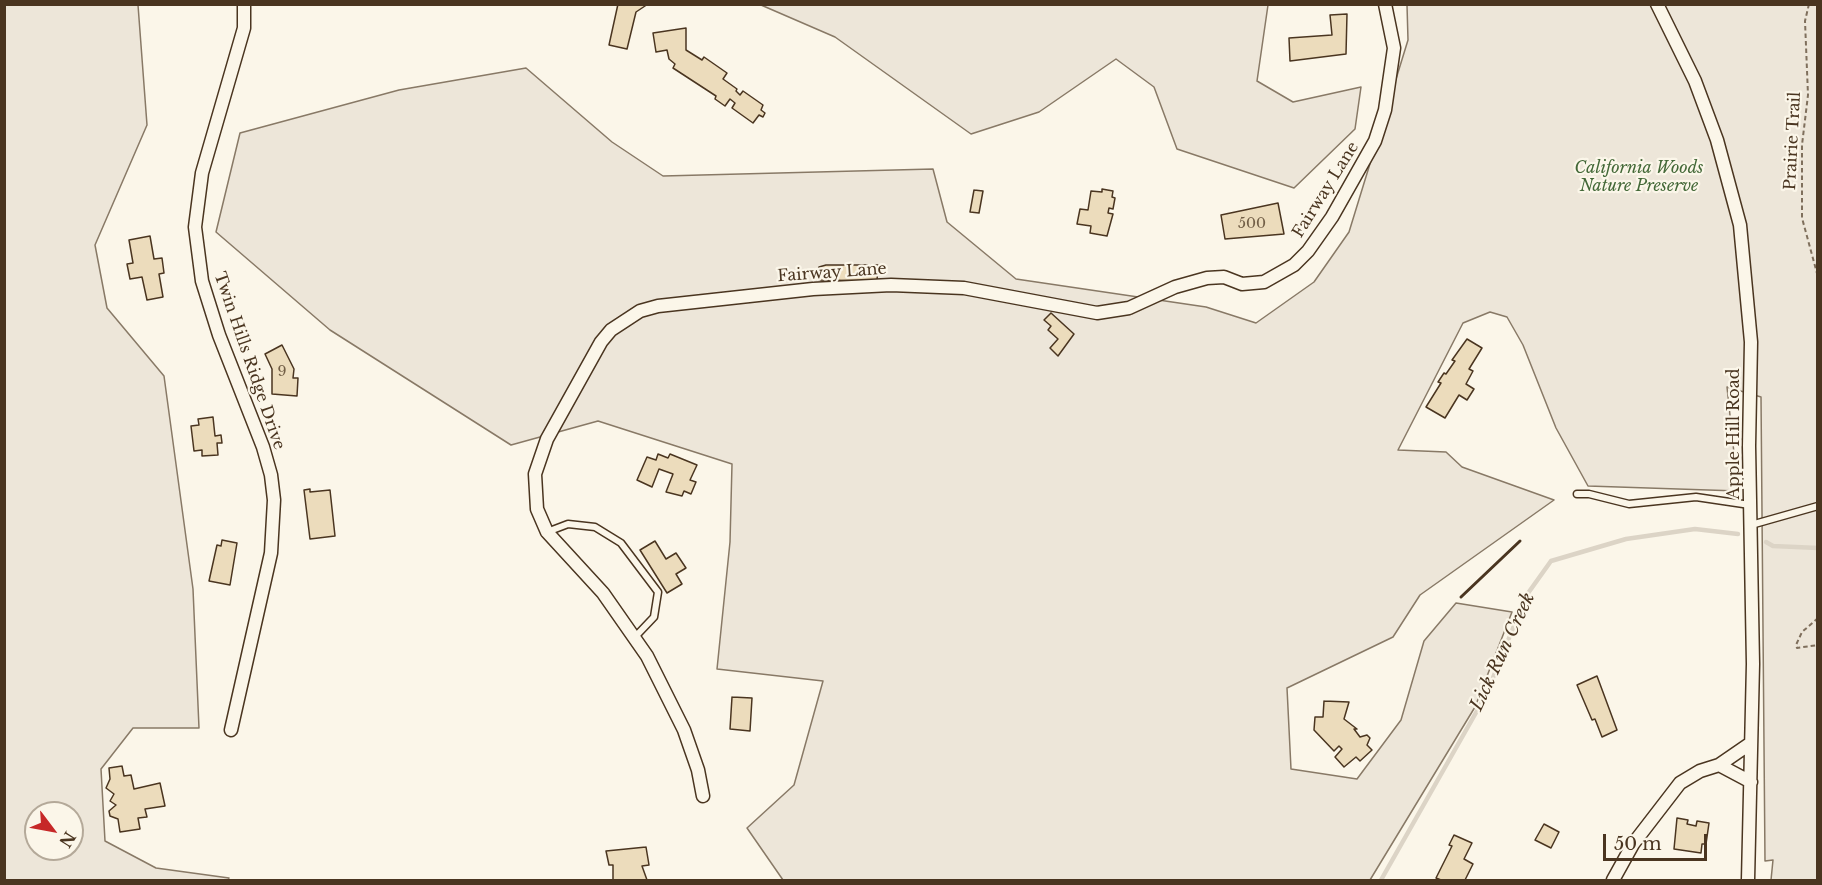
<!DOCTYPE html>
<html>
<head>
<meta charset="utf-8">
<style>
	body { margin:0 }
	#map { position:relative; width:1822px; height:885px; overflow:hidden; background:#fbf6e9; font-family:"Libre Baskerville",serif }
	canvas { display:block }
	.frame { position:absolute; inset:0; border:6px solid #4a3520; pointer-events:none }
	.north { position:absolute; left:24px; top:801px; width:60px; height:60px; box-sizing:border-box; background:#fbf6e9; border:2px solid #b4a999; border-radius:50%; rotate:122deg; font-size:16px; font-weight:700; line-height:24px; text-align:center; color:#4a3520 }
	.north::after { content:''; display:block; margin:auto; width:21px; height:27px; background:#c62828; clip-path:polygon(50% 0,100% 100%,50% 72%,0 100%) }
	.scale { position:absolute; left:1603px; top:834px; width:104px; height:27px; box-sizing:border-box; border:3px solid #4a3520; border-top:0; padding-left:8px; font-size:18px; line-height:21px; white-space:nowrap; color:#4a3520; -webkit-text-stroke:4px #fbf6e9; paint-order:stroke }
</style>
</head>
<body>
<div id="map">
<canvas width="1822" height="885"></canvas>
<div class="frame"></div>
<div class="north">N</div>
<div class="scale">50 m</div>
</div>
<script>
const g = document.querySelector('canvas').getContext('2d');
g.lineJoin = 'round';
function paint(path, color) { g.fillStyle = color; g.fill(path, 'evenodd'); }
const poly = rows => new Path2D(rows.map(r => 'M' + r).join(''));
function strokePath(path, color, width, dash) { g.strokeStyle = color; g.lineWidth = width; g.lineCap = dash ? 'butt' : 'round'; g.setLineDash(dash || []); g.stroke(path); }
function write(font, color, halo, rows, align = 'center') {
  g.font = font + ' "Libre Baskerville",serif'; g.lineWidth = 4.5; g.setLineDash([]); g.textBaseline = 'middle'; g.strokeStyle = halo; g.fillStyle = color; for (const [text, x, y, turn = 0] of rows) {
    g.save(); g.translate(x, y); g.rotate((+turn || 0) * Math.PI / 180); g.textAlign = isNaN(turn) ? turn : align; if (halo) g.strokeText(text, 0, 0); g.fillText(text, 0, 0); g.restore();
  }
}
const green = poly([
	[5,4,138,5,147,125,95,245,107,308,164,376,193,589,199,728,133,728,101,769,105,841,156,868,229,878,228,880,5,880,5,4],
	[36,813,72,813,72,849,36,849,36,813],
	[761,5,1268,5,1257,81,1293,102,1361,87,1355,129,1294,188,1177,149,1154,87,1116,59,1039,112,971,134,835,37,761,5],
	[1407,5,1817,5,1817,880,1771,880,1773,860,1765,861,1761,397,1727,387,1738,491,1588,486,1556,428,1523,345,1507,317,1490,312,1463,323,1398,450,1446,452,1462,467,1554,500,1420,595,1393,637,1287,688,1291,769,1357,779,1401,720,1424,641,1456,603,1512,612,1475,707,1370,880,783,880,747,828,794,785,823,681,717,669,730,542,732,464,598,421,511,445,330,330,216,232,240,133,399,90,526,68,612,142,663,176,933,169,947,222,1016,279,1206,307,1256,323,1314,282,1349,232,1408,40,1407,5]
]);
const stream = poly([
	[1766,542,1773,546,1818,548],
	[1381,880,1486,695,1526,596,1551,561,1626,539,1695,529,1738,534]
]);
const building = poly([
	[618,4,648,4,636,12,627,49,609,45,618,4],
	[1347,14,1346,54,1290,61,1289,38,1332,35,1330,15,1347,14],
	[686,28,686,50,702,60,704,57,727,73,723,79,737,89,736,91,740,95,743,91,763,105,761,110,765,113,763,117,759,115,753,123,732,108,735,103,730,99,725,106,715,99,716,96,673,68,675,64,669,59,667,50,656,52,653,33,686,28],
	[1102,189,1113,191,1112,197,1115,198,1113,209,1109,208,1108,213,1113,214,1107,236,1090,233,1091,226,1077,224,1080,209,1088,210,1091,191,1102,192,1102,189],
	[974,190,983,191,979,213,970,212,974,190],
	[1278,203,1284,234,1225,239,1221,215,1278,203],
	[150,236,154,259,162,258,164,273,159,274,163,297,147,300,142,277,130,279,127,264,133,263,129,240,150,236],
	[826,265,878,265,877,281,819,280,819,267,826,265],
	[1051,313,1074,334,1058,356,1050,348,1058,339,1048,330,1051,326,1044,320,1051,313],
	[1467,339,1482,348,1469,369,1473,371,1466,384,1474,389,1467,400,1459,395,1445,418,1426,407,1441,383,1438,382,1444,373,1446,374,1455,361,1452,360,1467,339],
	[282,345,294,369,293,378,298,378,297,396,272,394,272,369,265,354,282,345],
	[213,417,215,436,221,435,222,443,217,443,218,455,202,456,202,450,194,451,191,426,199,425,198,419,213,417],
	[658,454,668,458,670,454,697,465,690,480,696,482,691,494,684,491,682,496,666,492,673,474,659,469,652,487,637,480,647,457,656,460,658,454],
	[310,489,310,492,330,490,335,536,310,539,304,490,310,489],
	[222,540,237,543,230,585,209,581,217,545,221,546,222,540],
	[655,541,666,559,676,553,686,568,676,574,682,584,667,593,640,550,655,541],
	[1597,676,1617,730,1602,737,1595,719,1592,720,1577,685,1597,676],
	[732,697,752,698,750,731,730,729,732,697],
	[1324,701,1349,702,1344,719,1357,729,1354,729,1360,737,1367,735,1370,738,1367,745,1372,750,1360,761,1356,757,1344,767,1335,757,1342,749,1339,746,1334,751,1314,730,1315,717,1323,717,1324,701],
	[122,766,124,776,131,775,134,789,160,783,165,806,145,809,147,817,138,818,140,829,120,832,118,819,110,816,109,811,116,805,110,801,114,794,106,788,110,779,109,768,122,766],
	[1677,818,1688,820,1687,824,1696,826,1697,821,1709,823,1706,844,1702,844,1701,853,1674,849,1677,818],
	[1544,824,1559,832,1551,848,1535,840,1544,824],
	[1454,835,1472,843,1464,859,1473,864,1465,880,1441,880,1436,878,1452,846,1449,845,1454,835],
	[646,847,649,865,642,866,647,880,613,880,613,865,609,865,606,851,646,847]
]);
const path = poly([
	[1809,4,1805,21,1808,95,1802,145,1802,218,1818,277],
	[1818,618,1802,632,1796,645,1797,648,1818,645]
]);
const lane = poly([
	[1577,494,1589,494,1629,504,1696,497,1750,505],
	[1751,525,1818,506],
	[547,532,568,524,595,527,621,543,658,592,654,617,635,637]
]);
const street = poly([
	[1657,4,1695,81,1717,140,1740,225,1751,342,1749,446,1753,664,1748,880],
	[231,730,271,553,274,500,271,475,263,447,219,335,202,281,195,227,202,173,244,28,244,4],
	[1719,765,1751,782],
	[703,796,698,770,684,730,647,656,603,593,547,532,537,509,535,474,547,439,601,342,611,330,640,311,658,306,813,289,891,285,964,288,1097,313,1129,308,1175,287,1207,278,1224,277,1242,284,1264,282,1294,265,1308,251,1332,217,1375,141,1385,110,1394,48,1385,4],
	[1613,880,1633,844,1680,783,1700,771,1719,765,1751,743]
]);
const wall = poly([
	[1461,597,1520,541]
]);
const numberNames = [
	["500",1252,224],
	["9",282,372]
];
const streetNames = [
	["Prairie Trail",1793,141,-87],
	["Fairway Lane",1326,190,-58],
	["Fairway Lane",832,273,-4],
	["Twin Hills Ridge Drive",249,361,71],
	["Apple Hill Road",1734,434,-90]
];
const parkNames = [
	["California Woods",1639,168],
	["Nature Preserve",1639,186]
];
const waterNames = [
	["Lick Run Creek",1503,652,-65]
];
paint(green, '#ede6d9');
strokePath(green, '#887966', 1.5);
strokePath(stream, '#dcd4c6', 4.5);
paint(building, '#ecdcbc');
strokePath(building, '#4a3520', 1.5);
strokePath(lane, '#4a3520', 9);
strokePath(street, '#4a3520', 15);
strokePath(path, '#7f6f5c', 2, [4.5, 3]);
strokePath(lane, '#fbf6e9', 6);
strokePath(street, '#fbf6e9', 12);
strokePath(wall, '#4a3520', 3);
write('14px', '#725f47', null, numberNames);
write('16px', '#4a3520', '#fbf6e9', streetNames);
write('italic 16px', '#436837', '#fbf6e9', parkNames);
write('italic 18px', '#4a3520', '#fbf6e9', waterNames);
</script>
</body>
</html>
